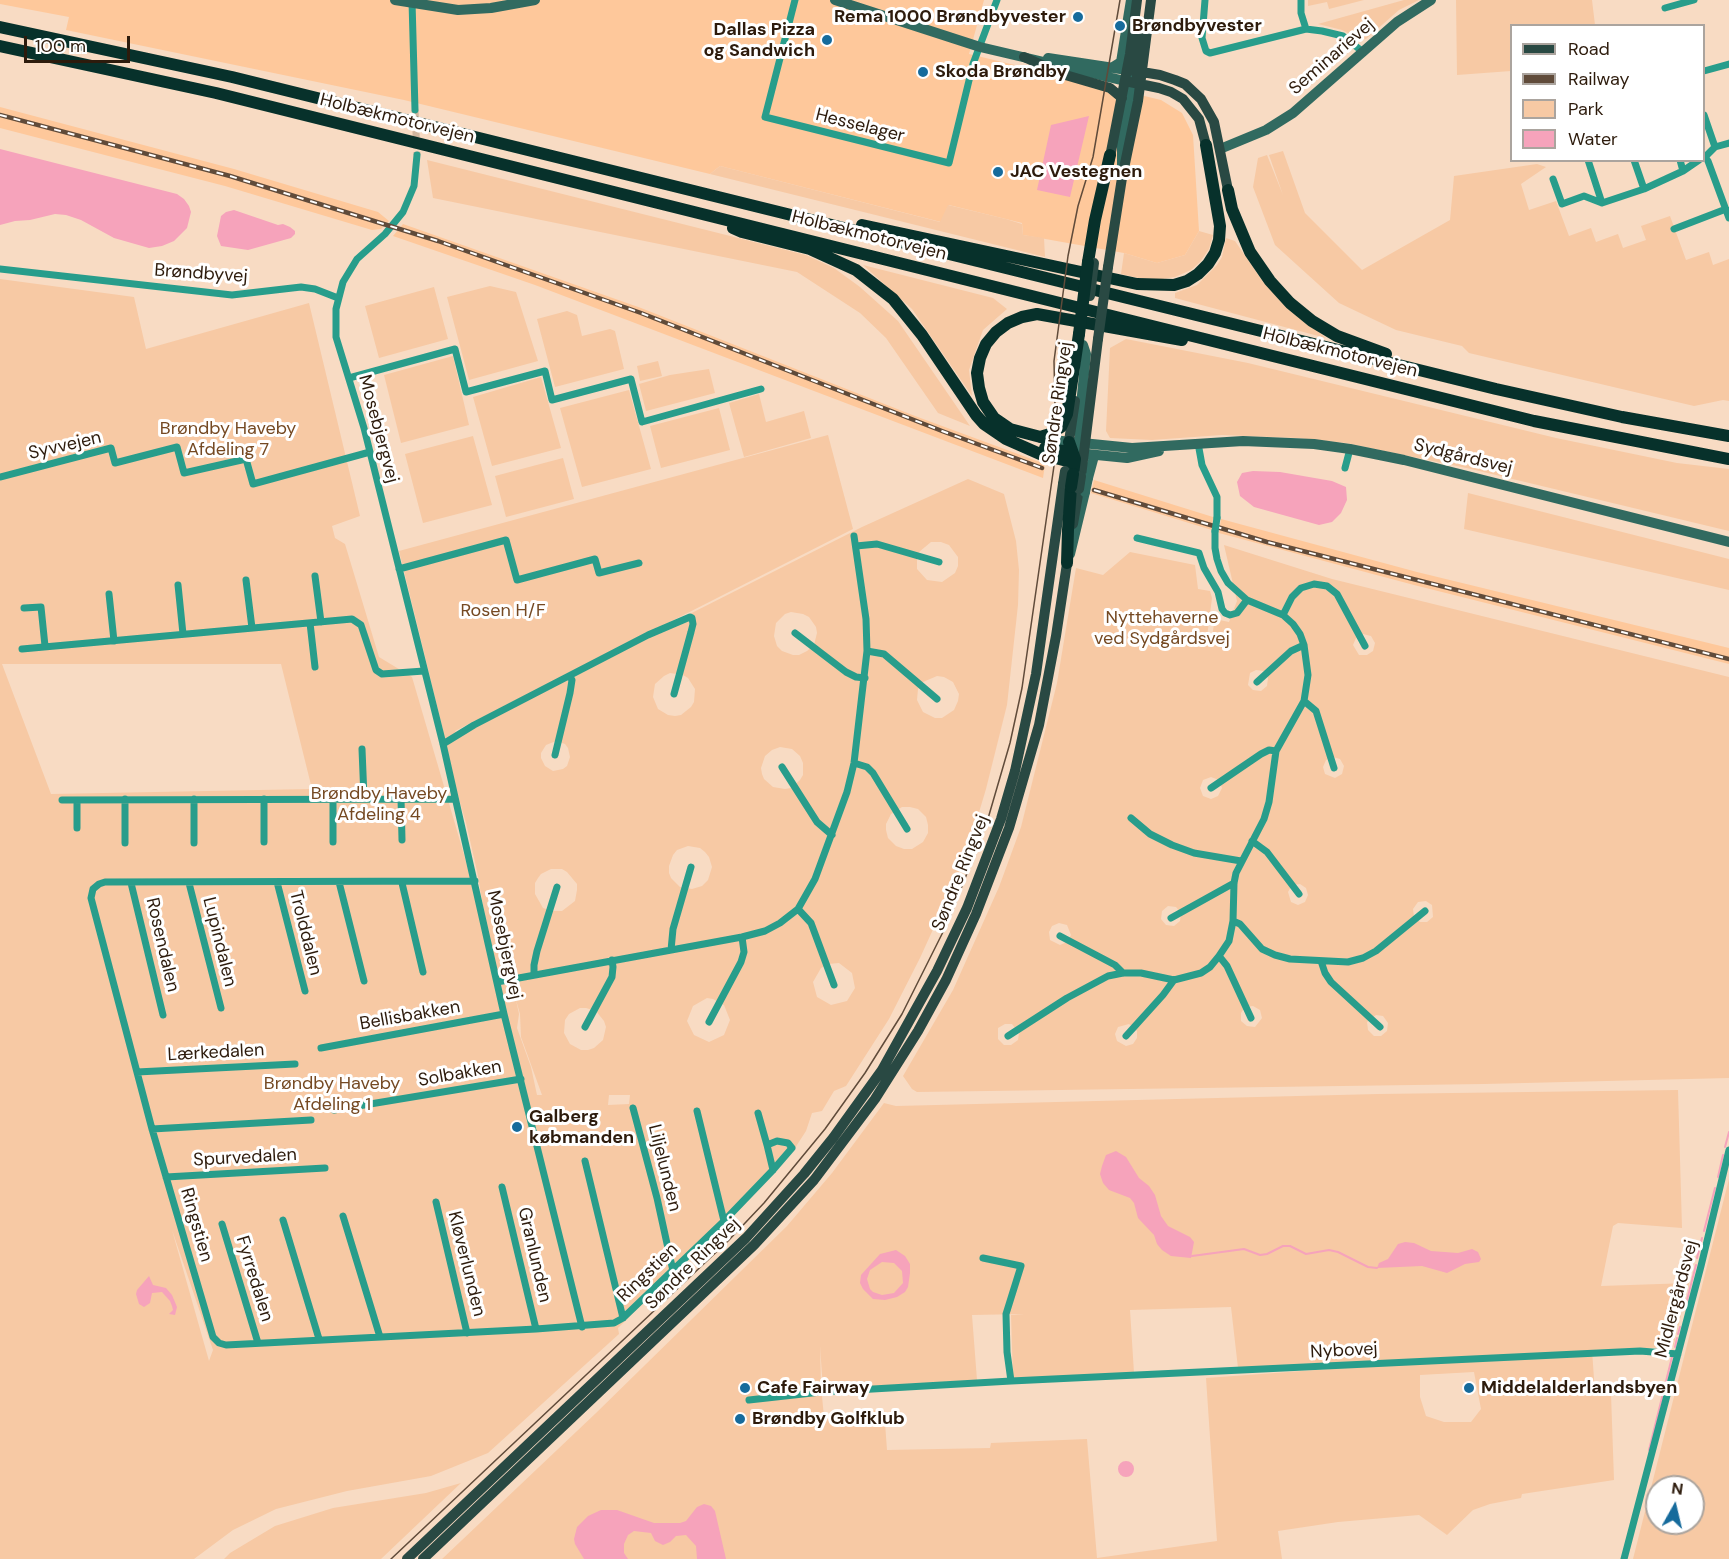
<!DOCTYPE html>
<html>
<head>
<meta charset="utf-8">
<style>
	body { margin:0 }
	#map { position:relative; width:1729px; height:1559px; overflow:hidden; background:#f8dbc3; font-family:"DM Sans",sans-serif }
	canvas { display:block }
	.legend { position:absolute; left:1510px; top:24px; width:195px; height:138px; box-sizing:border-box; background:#fff; border:2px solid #aba49e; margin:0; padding:8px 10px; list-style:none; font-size:18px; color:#2d1b0c }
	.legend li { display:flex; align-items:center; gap:12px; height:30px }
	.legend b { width:30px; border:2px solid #aba49e }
	.north { position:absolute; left:1645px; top:1475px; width:60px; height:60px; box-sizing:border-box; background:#fff; border:2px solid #aba49e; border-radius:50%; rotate:8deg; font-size:16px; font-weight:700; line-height:24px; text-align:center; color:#2d1b0c }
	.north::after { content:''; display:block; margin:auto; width:21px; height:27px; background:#166b9c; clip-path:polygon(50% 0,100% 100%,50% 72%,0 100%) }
	.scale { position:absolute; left:24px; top:36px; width:106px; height:27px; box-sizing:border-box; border:3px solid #2d1b0c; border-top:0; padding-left:8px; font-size:18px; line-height:21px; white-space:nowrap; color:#2d1b0c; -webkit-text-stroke:4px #fff; paint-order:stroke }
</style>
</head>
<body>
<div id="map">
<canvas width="1729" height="1559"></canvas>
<ul class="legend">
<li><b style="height:8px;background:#294943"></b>Road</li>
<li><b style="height:8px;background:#604b3a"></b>Railway</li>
<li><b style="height:16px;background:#f7c9a4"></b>Park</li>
<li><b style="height:16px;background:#f6a3bb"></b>Water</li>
</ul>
<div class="north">N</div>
<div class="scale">100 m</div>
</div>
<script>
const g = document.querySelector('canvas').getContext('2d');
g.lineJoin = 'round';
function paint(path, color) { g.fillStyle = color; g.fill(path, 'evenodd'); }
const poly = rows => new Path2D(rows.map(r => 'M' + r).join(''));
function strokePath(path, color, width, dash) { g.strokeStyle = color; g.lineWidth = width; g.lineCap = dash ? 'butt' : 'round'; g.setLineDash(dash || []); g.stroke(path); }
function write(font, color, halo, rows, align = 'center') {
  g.font = font + ' "DM Sans",sans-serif'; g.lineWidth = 6; g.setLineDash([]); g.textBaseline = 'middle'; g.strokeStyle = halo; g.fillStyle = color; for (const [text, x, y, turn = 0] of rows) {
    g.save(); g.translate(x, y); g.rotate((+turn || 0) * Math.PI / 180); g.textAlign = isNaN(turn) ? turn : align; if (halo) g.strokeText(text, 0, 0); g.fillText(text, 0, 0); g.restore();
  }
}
const built = poly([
	[0,0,984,0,969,54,1161,100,1182,113,1193,135,1199,231,1185,255,1157,263,1124,253,1023,235,1022,223,949,205,941,222,720,166,710,174,404,100,66,30,69,17,0,4],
	[0,107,234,169,378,212,389,221,381,229,372,230,225,186,0,128],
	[403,224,641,308,915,416,1045,464,1043,478,535,285,393,236],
	[1094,480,1213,517,1212,530,1091,493],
	[1221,519,1417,572,1729,648,1729,664,1414,585,1219,533]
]);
const green = poly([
	[1308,0,1364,0,1329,9,1327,2,1308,6],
	[1404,0,1419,0,1399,10,1366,39,1361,40,1342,30,1318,24],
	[1456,0,1592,0,1595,25,1512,26,1511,71,1457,75],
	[1283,151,1305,213,1362,270,1450,220,1454,176,1537,164,1546,167,1521,184,1529,210,1556,201,1569,236,1591,228,1596,242,1618,234,1623,248,1646,240,1641,226,1670,216,1686,260,1709,252,1713,265,1729,259,1729,401,1723,400,1694,406,1469,353,1462,346,1396,330,1339,303,1275,245,1253,187,1258,158,1267,155,1283,195,1269,155],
	[427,160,806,255,834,268,860,287,898,321,970,426,938,413,886,338,860,313,797,272,433,198],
	[720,166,940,222,948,205,1006,219,1022,224,1023,235,1044,238,1045,257,710,174],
	[1199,231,1213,235,1209,249,1200,262,1191,270,1175,277,1162,279,1147,280,1121,274,1124,253,1157,263,1185,255],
	[1226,238,1235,241,1263,282,1326,338,1175,298,1175,293,1197,285,1217,265,1222,257],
	[863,265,993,298,1007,309,983,330,969,370,972,396,912,309],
	[0,279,134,297,146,349,309,303,360,516,332,526,335,538,345,544,379,657,412,677,489,940,477,871,466,823,439,730,443,730,399,551,828,435,853,529,455,731,456,732,862,527,968,479,1004,494,1016,541,1019,570,1018,605,1007,705,986,789,965,859,920,958,889,1019,846,1086,834,1091,822,1111,812,1113,806,1131,795,1148,728,1220,618,1328,619,1334,488,1453,431,1476,347,1491,276,1509,233,1530,194,1559,0,1559],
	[931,542,941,542,949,545,958,557,958,566,955,573,942,582,927,580,917,569,917,559,919,552],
	[791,612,803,614,809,617,816,627,817,633,814,645,807,651,799,655,793,655,782,651,777,646,774,636,776,623,785,614],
	[2,664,281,664,312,789,51,794],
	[670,673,683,675,688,678,695,689,694,702,691,707,681,715,675,716,668,715,658,709,653,697,655,684,664,676],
	[937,676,944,677,953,682,959,694,958,701,954,710,942,718,935,718,923,712,917,700,918,689,923,682],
	[556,741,565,744,568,748,570,757,567,766,563,769,553,771,545,766,541,758,541,753,546,745],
	[780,747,792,749,800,756,803,763,803,775,800,780,791,788,785,789,773,787,764,779,762,774,761,768,765,756,772,750],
	[902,807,910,807,918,809,926,817,928,825,928,833,923,842,912,849,904,849,896,846,888,838,886,830,886,824,891,814],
	[688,846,700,848,705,852,709,857,712,867,708,880,702,886,692,889,680,887,671,878,669,873,669,866,673,855,677,850],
	[551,869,562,869,567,872,577,884,577,890,575,901,562,911,552,911,543,908,535,894,535,883,538,878,541,874],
	[839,963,852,973,855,988,847,1001,831,1005,817,997,813,982,821,968,828,964],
	[707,998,713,999,724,1005,730,1020,724,1035,709,1042,694,1035,687,1021,693,1006],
	[516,1000,520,1014,521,1037,542,1095,537,1095,531,1067,517,1028,519,1014],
	[580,1008,586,1008,596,1011,604,1021,606,1027,603,1040,594,1048,588,1050,581,1050,570,1044,564,1033,565,1020,569,1014],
	[609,1095,630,1095,629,1104,608,1105],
	[172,1230,213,1350,209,1361],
	[490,286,516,292,538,361,469,380,447,297],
	[434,287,448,339,379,358,365,306],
	[567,311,577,315,582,336,610,329,615,331,624,369,555,387,537,319],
	[1126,339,1248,363,1556,438,1677,463,1729,469,1729,531,1471,469,1346,443,1297,438,1222,435,1152,440,1110,438,1106,431,1110,348],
	[453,356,469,425,401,443,384,375],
	[658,361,662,376,640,381,637,366],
	[709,369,715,393,646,411,639,384,670,375],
	[541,377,561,448,492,466,473,397],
	[629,390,651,469,582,487,560,408],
	[759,394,766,422,804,411,811,438,744,457,729,403],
	[719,408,730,450,661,468,650,426],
	[473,436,492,505,423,523,405,454],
	[563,458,574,499,506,517,495,476],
	[1468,493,1729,559,1729,590,1464,529],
	[1224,545,1332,579,1729,677,1729,1078,1484,1084,917,1092,912,1089,903,1076,953,990,999,887,1021,827,1057,683,1076,568,1103,575,1130,552,1195,565,1198,589,1210,591,1212,598,1207,637,1212,636,1215,619,1229,622,1237,601],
	[1363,634,1371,636,1375,643,1373,651,1367,655,1359,655,1353,645,1356,638],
	[1256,670,1264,671,1268,678,1267,686,1261,691,1253,690,1248,685,1250,673],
	[1333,757,1340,759,1344,766,1342,774,1335,778,1325,774,1323,767,1326,760],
	[1211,777,1219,780,1222,788,1218,796,1211,799,1203,796,1200,788,1203,780],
	[1300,884,1306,888,1308,895,1305,902,1298,905,1291,902,1288,892,1292,885],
	[1426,901,1432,905,1433,917,1427,922,1420,922,1414,917,1413,909,1418,902],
	[1168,906,1176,907,1181,913,1180,921,1174,926,1166,925,1161,919,1162,911],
	[1059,923,1067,925,1071,935,1067,942,1060,945,1050,940,1049,932,1052,926],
	[1253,1006,1260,1010,1262,1018,1255,1027,1247,1026,1241,1021,1241,1013,1245,1007],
	[1376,1015,1383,1016,1388,1023,1387,1031,1381,1036,1374,1036,1368,1030,1367,1022],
	[1005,1024,1012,1024,1019,1033,1018,1040,1011,1045,1004,1045,998,1039,998,1028],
	[1129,1024,1137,1031,1137,1038,1133,1044,1126,1046,1117,1041,1115,1034,1118,1027],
	[1678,1090,1682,1228,1618,1223,1613,1226,1601,1286,1689,1283,1673,1347,1592,1350,1595,1393,1611,1394,1614,1480,1522,1494,1521,1498,1490,1504,1473,1510,1447,1535,1419,1515,1338,1522,1278,1531,1282,1559,442,1559,596,1413,787,1226,832,1173,884,1103,896,1106,1378,1094],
	[1231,1307,1238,1368,1330,1369,1206,1378,1217,1541,1097,1558,1087,1439,991,1443,990,1448,887,1450,884,1409,824,1417,821,1386,820,1346,823,1389,977,1380,972,1315,1024,1314,1011,1315,1013,1380,1134,1373,1130,1310],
	[1474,1372,1481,1409,1471,1422,1444,1422,1426,1416,1420,1397,1420,1375],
	[1729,1179,1729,1559,1633,1559],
	[1657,1487,1693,1487,1693,1523,1657,1523],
	[461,1483,381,1559,224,1559,230,1553,275,1526,333,1508,426,1493]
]);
const water = poly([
	[1089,116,1070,197,1037,190,1051,125],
	[0,149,177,194,184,199,189,206,191,212,187,228,174,241,162,246,149,248,114,238,81,220,66,215,55,214,30,220,15,221,0,225],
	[234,210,278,225,283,224,290,227,295,231,295,234,291,238,248,250,221,246,217,236,221,216,226,212],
	[1253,471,1280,472,1332,481,1346,487,1347,500,1341,513,1332,522,1319,525,1254,507,1240,496,1237,482,1242,473],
	[1116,1151,1126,1157,1139,1178,1149,1186,1155,1195,1161,1216,1168,1226,1190,1237,1194,1242,1191,1258,1171,1256,1162,1250,1157,1244,1154,1235,1138,1218,1134,1203,1130,1198,1109,1190,1103,1183,1100,1174,1102,1166,1106,1155],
	[1405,1242,1414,1243,1431,1251,1458,1253,1472,1249,1478,1252,1481,1259,1479,1262,1465,1264,1447,1273,1422,1266,1377,1268,1379,1263,1388,1259,1398,1244],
	[896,1250,905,1256,910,1264,910,1273,908,1287,905,1292,897,1297,885,1300,873,1299,863,1289,860,1283,861,1275,880,1254],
	[882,1262,894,1263,902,1271,903,1283,894,1293,882,1295,873,1292,870,1289,867,1279,870,1270],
	[149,1276,153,1285,166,1288,172,1295,177,1307,175,1315,169,1314,173,1310,172,1306,170,1301,162,1292,152,1293,150,1303,144,1307,139,1304,136,1294,137,1290],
	'1118 1469a8 8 0 1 1 16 0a8 8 0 1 1-16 0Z',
	[704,1504,711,1506,715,1511,726,1559,697,1559,696,1546,686,1535,676,1536,670,1542,663,1545,655,1541,651,1533,634,1531,628,1535,624,1544,624,1553,628,1559,584,1559,575,1544,574,1539,577,1527,588,1516,601,1510,617,1510,654,1523,680,1523,686,1521,697,1507]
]);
const stream = poly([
	[1725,1147,1729,1132],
	[1718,1177,1723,1155],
	[1704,1231,1715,1188],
	[1192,1256,1244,1249,1260,1255,1267,1254,1283,1246,1290,1246,1306,1254,1329,1250,1338,1252,1368,1267,1377,1268],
	[1697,1258,1702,1238],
	[1687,1300,1696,1265],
	[1678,1334,1680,1327],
	[1675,1347,1677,1338],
	[1649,1450,1672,1357]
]);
const streetTunnel = poly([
	[415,110,417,155]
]);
const street = poly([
	[795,0,765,117,949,163,973,64,997,0],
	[1205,0,1202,38,1206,51,1210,53,1306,29,1322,31,1343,36,1363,52],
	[1301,0,1301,13,1306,29],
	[412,1,415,110],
	[1665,8,1694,0],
	[1704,71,1729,64],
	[1704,115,1715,147],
	[417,155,414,186,403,212,385,234,357,259,343,282,336,309,336,337,364,428,443,744,504,1014,582,1327],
	[1705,157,1708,161,1729,218],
	[1704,158,1715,147,1729,143],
	[1588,160,1602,203],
	[1634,160,1644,189],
	[1680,160,1683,171],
	[1553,179,1562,204,1584,196,1602,203,1644,189,1683,171,1699,160],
	[1674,229,1726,209],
	[0,269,232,295,301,287,315,289,338,298],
	[349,378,455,349,466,392,545,371,552,400,631,379,642,422,761,389],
	[1198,443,1202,465,1217,497,1217,518],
	[1345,468,1350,449],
	[0,477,111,448,115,463,177,447,184,473,246,459,253,484,370,452],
	[1137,538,1199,553,1204,568,1218,592,1222,609,1225,613,1230,615,1237,613,1247,600],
	[856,546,877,544,939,562],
	[399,569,506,540,517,580,595,559,599,573,639,563],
	[315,576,321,622],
	[246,580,252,628],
	[178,585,183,634],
	[109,594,114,641],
	[24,608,41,607,45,646],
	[1283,615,1292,597,1301,588,1314,584,1327,586,1337,594,1365,646],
	[310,623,315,667],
	[795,633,846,672,856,677,865,678],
	[22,649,352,619,361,625,376,670,382,674,424,671],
	[867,651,884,654,937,699],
	[1257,682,1291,651,1304,645],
	[1304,701,1316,711,1334,768],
	[443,744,474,725,648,635,690,617,692,618,693,624,691,632,674,694],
	[362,749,364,798],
	[555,755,570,693,572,680,570,677],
	[854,763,867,767,873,773,907,829],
	[782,767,817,822,832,835],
	[1211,788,1261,754,1269,750,1276,751],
	[401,798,402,840],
	[194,799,194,843],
	[333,799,333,842],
	[62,800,454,799],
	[1131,818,1150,834,1172,845,1194,853,1241,861],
	[77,828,77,800],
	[1252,841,1267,852,1299,894],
	[264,842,264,799],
	[125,843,125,799],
	[475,881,105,882,99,884,93,889,91,898,152,1129,213,1337,219,1343,226,1345,536,1329,614,1323,623,1318,724,1221,773,1170,792,1148,788,1143,777,1141,767,1145,773,1170],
	[277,882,305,991],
	[339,882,364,981],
	[131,883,163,1015],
	[189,883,221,1008],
	[402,883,423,972],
	[798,909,811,923,834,985],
	[1171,918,1234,883],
	[1233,921,1240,924,1262,949,1275,955,1290,959,1348,962,1363,958,1376,951,1425,911],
	[1060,936,1115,965,1123,973],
	[671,950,673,929,691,867],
	[1219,956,1227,966,1251,1018],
	[1321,961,1325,973,1331,982,1380,1027],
	[534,974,534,965,537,951,557,887],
	[497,982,742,937,765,931,780,923,798,909,815,879,847,792,854,763,867,651,866,619,854,536],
	[709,1022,741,962,744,952,742,937],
	[585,1027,612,977,613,967,612,960],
	[1008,1036,1067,998,1108,976,1123,973,1141,973,1174,980,1201,973,1210,967,1219,956,1229,941,1233,921,1234,883,1236,873,1264,819,1269,802,1276,751,1304,701,1308,675,1304,645,1300,634,1293,624,1283,615,1247,600,1228,583,1221,571,1217,559,1215,548,1215,531],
	[1126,1036,1163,995,1174,980],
	[321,1048,504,1014],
	[137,1072,295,1064],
	[633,1108,657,1198,673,1271],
	[334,1110,521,1079],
	[697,1111,724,1221],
	[758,1113,767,1145],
	[152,1129,311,1120],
	[585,1161,623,1318],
	[166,1177,325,1168],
	[502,1187,536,1329],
	[436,1202,467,1333],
	[343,1216,380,1337],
	[283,1220,319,1339],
	[222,1224,258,1343],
	[983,1258,1021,1266,1006,1314,1007,1352,1011,1381],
	[749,1400,821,1392,1011,1381,1640,1351,1678,1354],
	[1624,1559,1701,1266,1729,1150]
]);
const secondary = poly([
	[395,0,458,10,491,8,535,0],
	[835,0,980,47,1125,81],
	[1048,58,1127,70,1131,82,1131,89,1122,141,1122,165],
	[1113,67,1121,62,1131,0],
	[1220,149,1266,130,1293,113,1397,22,1431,0],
	[1052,440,1132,448,1243,441,1314,444,1350,449,1404,460,1729,542],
	[1081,449,1079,426,1086,354,1083,345],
	[1077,453,1127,458,1159,451],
	[1088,478,1094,456],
	[1070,554,1085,492]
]);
const primary = poly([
	[1024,57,1062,74,1110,88,1122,98],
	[1136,71,1160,75,1175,80,1185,84,1201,99,1214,122,1228,190],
	[1137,76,1135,71,1140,38],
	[1125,81,1159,88,1171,92,1183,99,1199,119,1206,145],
	[1109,162,1130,54,1137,0],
	[1108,267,1122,178,1138,101,1151,0],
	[1068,448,1075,401],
	[1081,476,1098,339],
	[1073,524,1079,489],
	[407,1559,746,1238,804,1174,833,1138,882,1070,937,971,967,908,1001,819,1015,771,1036,674,1063,484],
	[423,1559,754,1245,814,1180,875,1099,918,1031,946,980,976,914,1009,828,1039,725,1056,636,1068,557]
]);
const highway = poly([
	[0,27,232,77,1496,389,1622,417,1729,436],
	[0,46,216,93,1534,421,1729,459],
	[1228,190,1232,209,1250,252,1270,281,1290,303,1312,321,1337,336,1386,354],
	[862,225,1137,284,1174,285,1187,281,1198,274,1208,264,1215,253,1219,240,1220,226,1206,145],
	[733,228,742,232,810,249,856,270,893,299,922,335,976,415,984,424,1006,439,1040,454,1067,461],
	[1088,262,1095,220,1110,155],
	[1040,437,1050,434,1061,427,1067,414,1079,334],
	[1052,440,1010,429,994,418,983,402,979,388,977,373,980,358,986,344,996,332,1008,323,1022,317,1037,314,1182,340],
	[1069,442,1075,459,1073,474],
	[1045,448,1068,452],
	[1067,563,1068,530,1071,487]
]);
const tram = poly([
	[391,1559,728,1241,764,1203,825,1129,865,1073,902,1014,948,922,987,822,1010,743,1022,688,1056,452,1054,361,1068,256,1078,206,1093,157,1120,0]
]);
const rail = poly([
	[0,115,230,176,438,241,641,313,942,431,1042,468],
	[1094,490,1267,542,1729,659]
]);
const streetBridge = poly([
	[1215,531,1217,518]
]);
const secondaryBridge = poly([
	[1085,492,1088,478]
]);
const primaryBridge = poly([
	[1090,296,1094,263],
	[1098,339,1108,267],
	[1063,484,1065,471],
	[1079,489,1081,476]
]);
const highwayBridge = poly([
	[1079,334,1088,262],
	[1071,487,1073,474]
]);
const markers = [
	[1078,17,6,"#166b9c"],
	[1120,26,6,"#166b9c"],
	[827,40,6,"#166b9c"],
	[923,72,6,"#166b9c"],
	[998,172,6,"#166b9c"],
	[517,1127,6,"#166b9c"],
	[745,1388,6,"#166b9c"],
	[1469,1388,6,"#166b9c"],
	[740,1419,6,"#166b9c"]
];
const poiNames = [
	["Rema 1000 Brøndbyvester",1066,17,"right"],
	["Brøndbyvester",1132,26],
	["Dallas Pizza",815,30,"right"],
	["og Sandwich",815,51,"right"],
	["Skoda Brøndby",935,72],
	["JAC Vestegnen",1010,172],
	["Galberg",529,1117],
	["købmanden",529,1138],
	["Cafe Fairway",757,1388],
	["Middelalderlandsbyen",1481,1388],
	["Brøndby Golfklub",752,1419]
];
const streetNames = [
	["Seminarievej",1332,57,-41],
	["Holbækmotorvejen",397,119,14],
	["Hesselager",860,126,14],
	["Holbækmotorvejen",869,236,14],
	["Brøndbyvej",201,274,4],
	["Holbækmotorvejen",1340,353,14],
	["Søndre Ringvej",1058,403,-82],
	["Mosebjergvej",378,429,75],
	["Syvvejen",65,446,-13],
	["Sydgårdsvej",1463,457,14],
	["Søndre Ringvej",961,873,-68],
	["Trolddalen",305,933,76],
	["Lupindalen",219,942,76],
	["Rosendalen",162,945,77],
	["Mosebjergvej",504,945,78],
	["Bellisbakken",410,1016,-10],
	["Lærkedalen",216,1053,-3],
	["Solbakken",460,1074,-10],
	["Spurvedalen",245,1158,-3],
	["Liljelunden",664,1168,76],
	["Ringstien",196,1225,74],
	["Granlunden",534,1255,77],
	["Kløverlunden",466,1264,76],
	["Søndre Ringvej",693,1264,-44],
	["Ringstien",648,1273,-44],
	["Fyrredalen",254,1279,73],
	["Midlergårdsvej",1677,1299,-75],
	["Nybovej",1344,1351,-3]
];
const parkNames = [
	["Brøndby Haveby",228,429],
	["Afdeling 7",228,450],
	["Rosen H/F",503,611],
	["Nyttehaverne",1162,618],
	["ved Sydgårdsvej",1162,639],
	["Brøndby Haveby",379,794],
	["Afdeling 4",379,815],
	["Brøndby Haveby",332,1084],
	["Afdeling 1",332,1105]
];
paint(built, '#fec89b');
paint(green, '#f7c9a4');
paint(water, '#f6a3bb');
strokePath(stream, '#f6a3bb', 2);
strokePath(streetTunnel, '#cfb59e', 7, [7, 3.5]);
strokePath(street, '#289d8b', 7);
strokePath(secondary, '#316a60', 10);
strokePath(primary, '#294943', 10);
strokePath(highway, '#07312b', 12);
strokePath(tram, '#604b3a', 1.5);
strokePath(rail, '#604b3a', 4.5);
strokePath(rail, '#fff', 2, [7]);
strokePath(streetBridge, '#289d8b', 7);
strokePath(secondaryBridge, '#316a60', 10);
strokePath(primaryBridge, '#294943', 10);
strokePath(highwayBridge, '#07312b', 12);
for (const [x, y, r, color] of markers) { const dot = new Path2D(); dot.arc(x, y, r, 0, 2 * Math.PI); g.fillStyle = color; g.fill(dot); strokePath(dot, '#fff', 2); }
write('bold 18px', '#2d1b0c', '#fff', poiNames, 'left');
write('18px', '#2d1b0c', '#fff', streetNames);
write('18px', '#754922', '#fff', parkNames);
</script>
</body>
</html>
